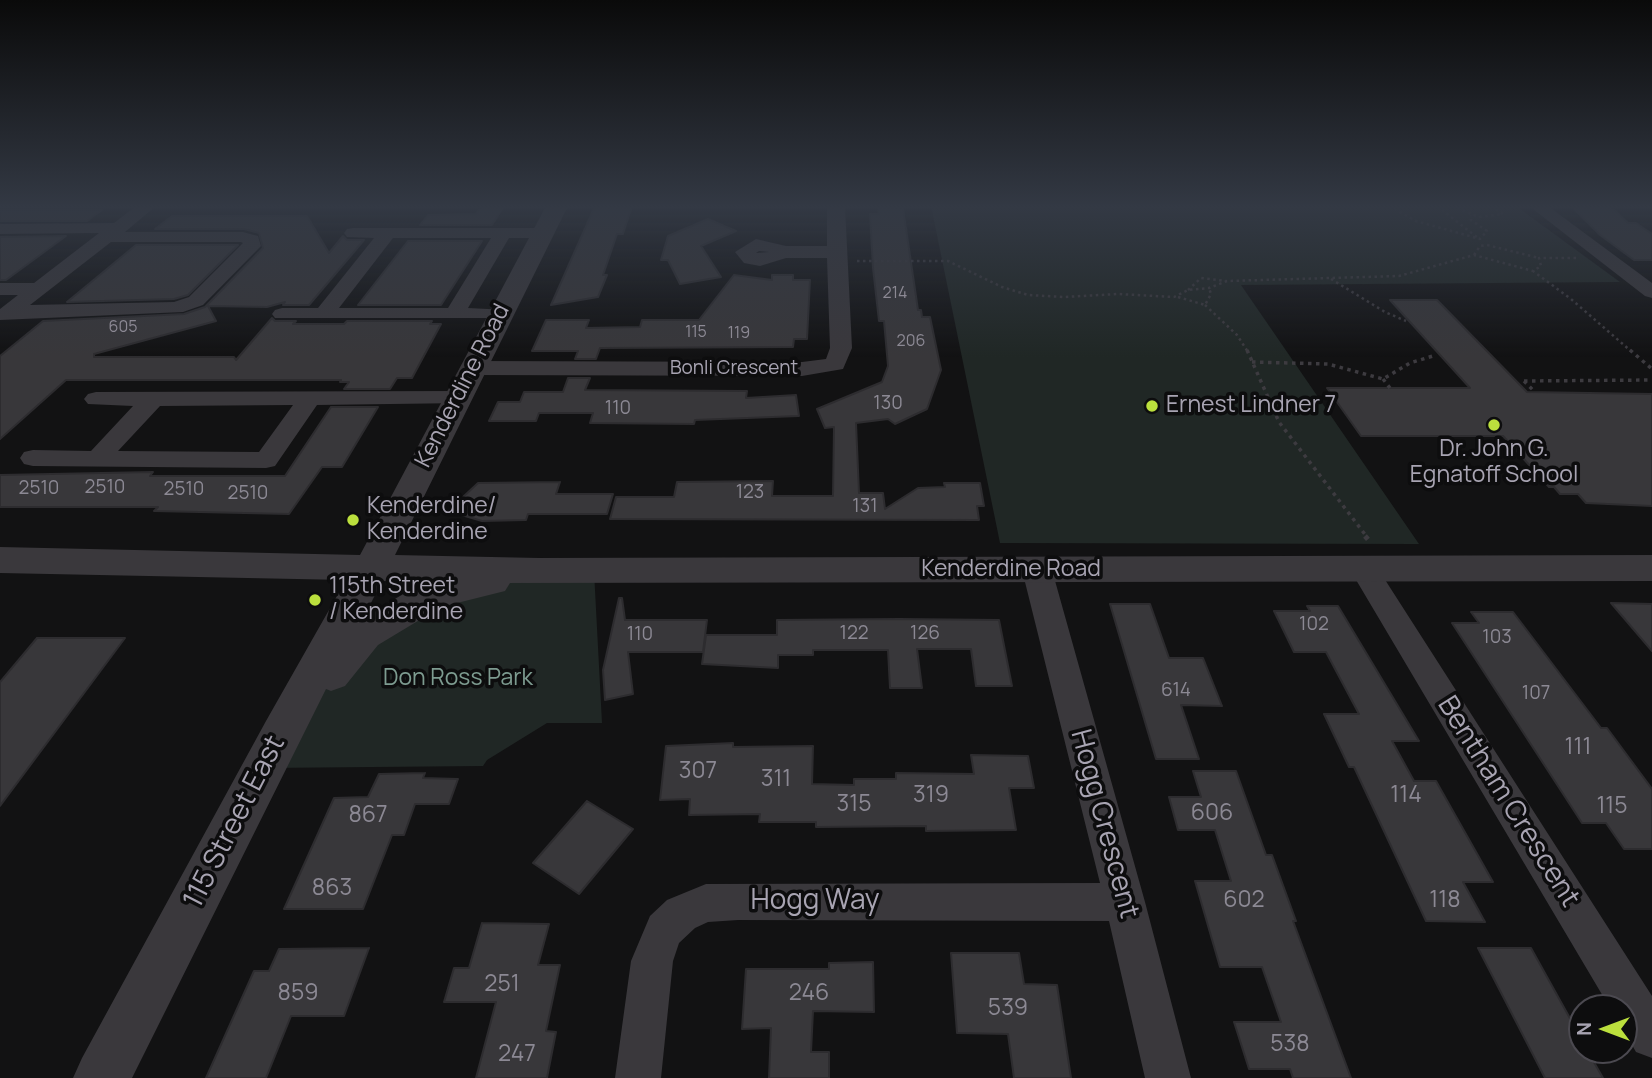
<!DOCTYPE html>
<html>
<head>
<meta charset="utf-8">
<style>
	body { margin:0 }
	#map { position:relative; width:1652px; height:1078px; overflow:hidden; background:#121213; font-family:Manrope,sans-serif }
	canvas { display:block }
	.north { position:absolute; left:1568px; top:994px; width:70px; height:70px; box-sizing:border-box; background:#0d0d0e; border:2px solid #4b4950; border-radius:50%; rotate:270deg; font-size:19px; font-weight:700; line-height:28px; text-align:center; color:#a8a4b2 }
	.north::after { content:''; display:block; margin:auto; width:24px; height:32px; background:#bbdf3d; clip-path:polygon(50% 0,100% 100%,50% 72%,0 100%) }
</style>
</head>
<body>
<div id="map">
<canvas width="1652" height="1078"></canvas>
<div class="north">N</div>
</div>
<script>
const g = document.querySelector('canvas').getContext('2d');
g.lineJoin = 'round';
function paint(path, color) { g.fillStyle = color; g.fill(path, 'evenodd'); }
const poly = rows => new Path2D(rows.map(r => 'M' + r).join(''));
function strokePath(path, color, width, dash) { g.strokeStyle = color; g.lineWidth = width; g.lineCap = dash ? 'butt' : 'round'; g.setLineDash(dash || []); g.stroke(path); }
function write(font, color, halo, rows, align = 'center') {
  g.font = font + ' Manrope,sans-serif'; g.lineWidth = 7; g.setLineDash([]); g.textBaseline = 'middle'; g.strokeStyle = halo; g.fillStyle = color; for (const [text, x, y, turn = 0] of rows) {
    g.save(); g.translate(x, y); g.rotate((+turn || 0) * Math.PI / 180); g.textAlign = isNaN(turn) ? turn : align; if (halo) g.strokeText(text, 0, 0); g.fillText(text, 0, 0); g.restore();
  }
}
const green = poly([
	[931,206,1516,206,1620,282,1241,285,1419,544,1000,543],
	[539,571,594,571,602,723,547,723,487,760,483,766,264,768,364,635]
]);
const building = poly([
	[482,206,504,206,492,225,420,225,428,215,476,214,482,206],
	[595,206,632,206,623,234,617,234,603,275,607,275,598,297,551,305,595,206],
	[1571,206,1610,206,1628,223,1636,223,1652,234,1652,260,1634,260,1600,235,1571,206],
	[878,207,903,208,918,310,921,310,922,317,930,317,941,370,927,409,895,424,888,419,856,423,859,493,883,493,885,509,918,488,945,487,944,483,980,483,984,506,977,506,979,520,610,519,616,497,674,497,677,482,773,481,772,496,833,496,834,427,825,428,817,409,882,382,888,366,884,321,879,321,873,268,870,214,879,214,878,207],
	[0,210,102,210,87,221,0,221,0,210],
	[172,216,307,216,329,253,343,236,347,240,364,240,309,305,283,305,285,302,267,307,208,306,216,321,94,354,94,357,234,357,236,360,272,318,275,321,296,321,293,324,344,324,347,321,432,321,430,324,441,324,412,378,397,378,390,389,344,389,349,382,340,382,341,380,66,380,0,439,0,356,43,321,184,314,205,307,263,248,259,233,244,229,155,229,172,216],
	[708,219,736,231,701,246,721,277,680,284,668,260,661,260,668,236,708,219],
	[66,236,6,280,0,280,0,237,66,236],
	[408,241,482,241,441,305,358,305,408,241],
	[136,245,238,245,188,295,174,299,67,302,136,245],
	[734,275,772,280,772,275,793,275,793,280,810,280,807,339,794,339,793,347,600,348,596,359,575,359,578,351,532,351,546,320,589,320,586,328,640,327,642,320,699,320,734,275],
	[1390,300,1437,300,1527,392,1652,394,1652,506,1586,503,1578,494,1560,494,1554,487,1549,487,1503,436,1361,436,1327,388,1470,388,1390,300],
	[568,378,590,378,585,390,747,391,746,398,796,395,799,416,695,420,694,424,590,423,593,413,539,413,536,421,489,421,498,402,520,402,524,392,563,392,568,378],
	[331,407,378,407,342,467,322,467,289,514,154,511,158,507,0,507,0,475,153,472,150,476,285,476,331,407],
	[560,482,556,494,613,494,607,514,528,514,526,520,482,521,448,511,478,483,560,482],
	[619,598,622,598,625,620,707,620,703,652,628,652,633,694,605,700,603,670,619,598],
	[1611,603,1652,604,1652,651,1611,603],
	[1110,604,1150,604,1169,658,1203,658,1222,706,1181,705,1199,759,1156,759,1110,604],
	[1307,606,1338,606,1419,741,1392,741,1414,781,1436,781,1493,882,1463,882,1485,922,1426,921,1354,767,1349,767,1324,714,1359,714,1326,652,1294,652,1274,611,1310,611,1307,606],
	[1471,612,1513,612,1601,728,1607,728,1652,789,1652,849,1624,849,1606,823,1582,823,1452,623,1479,623,1471,612],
	[899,619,999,620,1012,686,976,686,971,649,917,649,922,688,890,688,888,650,813,650,813,655,778,655,778,668,702,664,706,635,777,635,777,620,899,619],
	[37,638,125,638,0,806,0,682,37,638],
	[733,743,733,747,813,746,812,784,854,785,854,779,896,779,896,773,974,774,971,755,1028,756,1034,788,1009,788,1016,830,926,831,926,826,816,827,816,822,759,822,760,814,689,815,690,799,660,800,666,746,733,743],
	[1193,771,1236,771,1266,855,1272,855,1296,921,1293,921,1351,1078,1293,1078,1290,1069,1249,1069,1234,1022,1281,1022,1262,967,1220,967,1195,881,1231,881,1215,830,1178,830,1169,797,1201,797,1193,771],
	[425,773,423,778,458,779,449,804,415,804,404,835,392,835,363,909,284,909,334,798,368,797,379,774,425,773],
	[587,801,633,829,579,894,533,863,587,801],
	[482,923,549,924,538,965,560,965,546,1031,556,1032,547,1078,476,1078,496,1002,444,1002,454,968,469,968,482,923],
	[369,948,344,1016,291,1016,266,1078,206,1078,254,971,269,971,279,949,369,948],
	[1478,948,1531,948,1582,1040,1582,1050,1587,1050,1603,1078,1545,1078,1478,948],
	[951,953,1019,953,1024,984,1057,985,1071,1078,1014,1078,1008,1034,957,1033,951,953],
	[873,962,874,1012,813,1011,811,1052,829,1052,829,1078,769,1078,771,1028,742,1029,746,969,829,969,829,963,873,962]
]);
const pathFar2 = poly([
	[1389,206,1416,221,1480,239,1487,231,1471,220,1471,215],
	[1437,206,1478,238],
	[1457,208,1479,217,1503,214,1491,206],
	[1474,255,1480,246,1487,245,1539,258],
	[1576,258,1539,258,1541,266,1533,271,1571,299,1632,352],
	[857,261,948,261,1002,287,1028,295,1064,297,1118,294,1174,297,1188,290,1209,288,1227,281,1399,276,1474,255,1533,271],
	[1331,279,1385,312,1406,321],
	[1188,290,1201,278,1226,281],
	[1178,297,1205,305,1211,294,1209,288],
	[1205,305,1237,335,1248,352]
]);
const pathFar1 = poly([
	[1247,350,1279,422,1367,537],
	[1630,350,1652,369],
	[1252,362,1328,364,1383,379,1410,363,1436,355],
	[1383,379,1390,388],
	[1524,381,1652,380],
	[1524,381,1535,392]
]);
const path = poly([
	[1365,536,1371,543]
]);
const minor = poly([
	[136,206,156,206,125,232,243,232,258,236,261,246,203,305,183,312,0,320,0,309,18,295,0,295,0,283,34,283,99,233,0,234,0,224,114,223,136,206],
	[111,242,241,242,243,243,189,297,174,302,30,305,111,242],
	[827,206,845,206,852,348,843,369,802,376,473,375,465,373,462,368,465,363,473,361,802,362,826,359,830,348,827,258,786,258,760,266,744,263,735,252,756,239,786,246,827,246,827,206],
	[759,251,769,252,756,253,759,251],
	[1529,206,1548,206,1652,283,1652,298,1645,296,1529,206],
	[353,228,543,228,552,233,543,238,509,238,468,308,508,310,511,314,508,318,275,318,272,314,275,310,282,308,318,308,374,238,347,237,344,233,347,229,353,228],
	[393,238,491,238,448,308,339,308,393,238],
	[457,391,465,393,469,398,465,403,317,405,275,466,266,468,33,466,24,464,20,458,24,452,33,450,91,451,133,406,88,404,84,399,88,394,96,392,457,391],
	[293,405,259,452,118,451,160,406,293,405],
	[1363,558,1373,561,1652,996,1652,1058,1636,1052,1624,1031,1624,1008,1610,1008,1349,568,1353,561,1363,558],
	[1037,560,1047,563,1052,570,1145,902,1191,1078,1145,1078,1109,921,738,920,708,922,695,928,679,943,673,961,661,1078,615,1078,631,961,650,916,667,900,706,884,1100,883,1022,570,1027,563,1037,560]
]);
const tertiary = poly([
	[546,206,568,206,395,555,539,558,1652,555,1652,581,510,583,505,591,441,607,378,645,345,686,331,691,326,689,132,1078,73,1078,82,1058,266,721,346,580,0,573,0,547,360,555,546,206],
	[382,581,434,582,417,586,364,617,382,581]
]);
const markers = [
	[1152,406,7,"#bbdf3d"],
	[1494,425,7,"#bbdf3d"],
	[353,520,7,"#bbdf3d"],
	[315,600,7,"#bbdf3d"]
];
const farNumbernames = [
	["214",895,294],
	["605",123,328],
	["115",696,333],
	["119",739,334],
	["206",911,342]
];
const farStreetnames = [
	["Bonli Crescent",734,369]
];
const numberNames = [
	["130",888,404],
	["110",618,409],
	["2510",105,488],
	["2510",39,489],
	["2510",184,490],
	["123",750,493],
	["2510",248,494],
	["131",865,507],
	["102",1314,625],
	["122",854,634],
	["126",925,634],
	["110",640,635],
	["103",1497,638],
	["614",1176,691],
	["107",1536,694]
];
const streetNames = [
	["Kenderdine Road",463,386,-63],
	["Kenderdine Road",1011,570]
];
const poiNames = [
	["Ernest Lindner 7",1166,406],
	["Dr. John G.",1494,450,"center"],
	["Egnatoff School",1494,476,"center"],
	["Kenderdine/",367,507],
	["Kenderdine",367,533],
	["115th Street",329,587],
	["/ Kenderdine",329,613]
];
const parkNames = [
	["Don Ross Park",458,679]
];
const nearNumbernames = [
	["111",1578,748],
	["307",698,772],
	["311",776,780],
	["319",931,796],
	["114",1406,796],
	["315",854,805],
	["115",1612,807],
	["606",1212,814],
	["867",368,816],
	["863",332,889],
	["602",1244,901],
	["118",1445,901],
	["251",502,985],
	["859",298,994],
	["246",809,994],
	["539",1008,1009],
	["538",1290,1045],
	["247",517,1055]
];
const nearStreetnames = [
	["Bentham Crescent",1508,802,58],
	["115 Street East",235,822,-63],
	["Hogg Crescent",1104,824,75],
	["Hogg Way",815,901]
];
paint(green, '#202725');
paint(building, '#38373a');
strokePath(building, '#2d2c2f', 2);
strokePath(pathFar2, '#3d3b40', 2.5, [2.5, 3.5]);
strokePath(pathFar1, '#3d3b40', 3.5, [3.5, 4.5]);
strokePath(path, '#3d3b40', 5, [4.5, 6]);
paint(minor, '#3a383c');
paint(tertiary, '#3a383c');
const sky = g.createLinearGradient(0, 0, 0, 357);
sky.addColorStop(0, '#0a0a0a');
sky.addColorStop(0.58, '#333944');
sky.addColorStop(1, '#33394400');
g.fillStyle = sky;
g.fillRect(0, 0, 1652, 357);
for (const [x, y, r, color] of markers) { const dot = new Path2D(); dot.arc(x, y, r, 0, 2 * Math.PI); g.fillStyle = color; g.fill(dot); strokePath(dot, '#0d0d0e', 2.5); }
write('16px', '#8c8994', null, farNumbernames);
write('19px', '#a8a4b2', '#0d0d0e', farStreetnames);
write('19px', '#8c8994', null, numberNames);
write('23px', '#a8a4b2', '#0d0d0e', streetNames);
write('23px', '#a8a4b2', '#0d0d0e', poiNames, 'left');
write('23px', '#7d9b90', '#0d0d0e', parkNames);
write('23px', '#8c8994', null, nearNumbernames);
write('28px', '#a8a4b2', '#0d0d0e', nearStreetnames);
</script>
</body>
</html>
